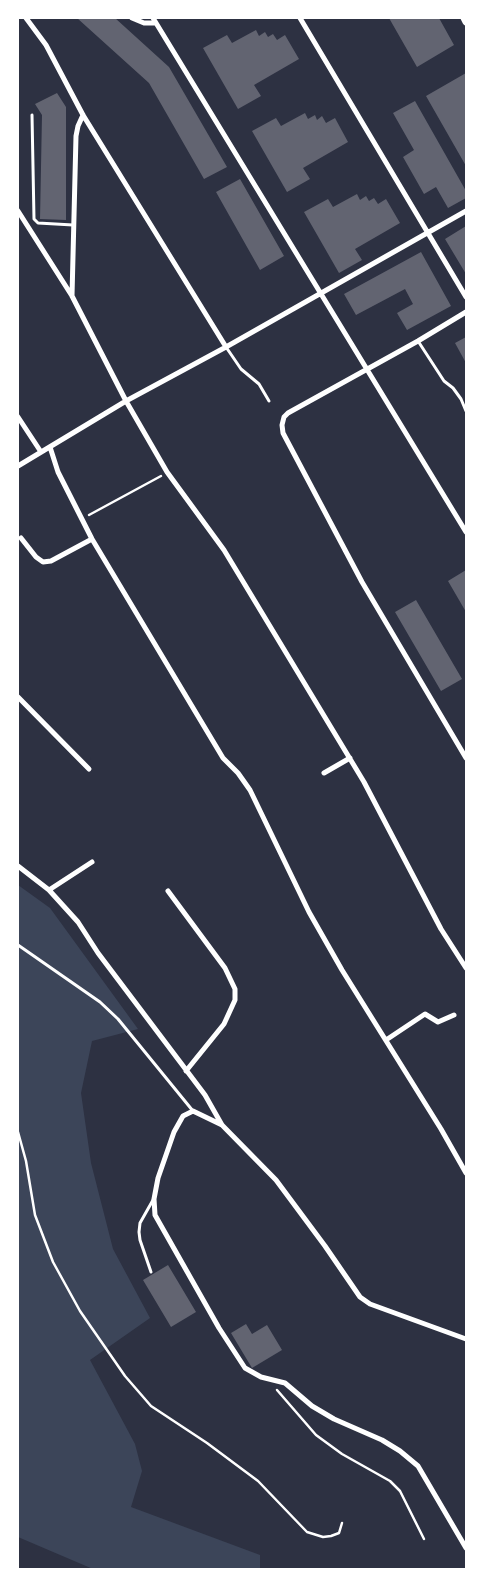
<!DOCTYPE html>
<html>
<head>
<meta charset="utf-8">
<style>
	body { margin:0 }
	#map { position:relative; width:484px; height:1587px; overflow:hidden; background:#2d3142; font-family:"Alegreya Sans",sans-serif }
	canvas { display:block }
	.frame { position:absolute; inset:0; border:19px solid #fff; pointer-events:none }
</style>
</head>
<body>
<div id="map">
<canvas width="484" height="1587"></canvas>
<div class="frame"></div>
</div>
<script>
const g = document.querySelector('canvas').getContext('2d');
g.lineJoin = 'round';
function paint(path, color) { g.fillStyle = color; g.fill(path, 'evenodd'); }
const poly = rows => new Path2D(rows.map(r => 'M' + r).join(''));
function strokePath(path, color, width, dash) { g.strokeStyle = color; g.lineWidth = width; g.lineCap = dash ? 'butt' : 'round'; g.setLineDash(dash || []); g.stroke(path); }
const green = poly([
	[18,885,50,908,138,1029,92,1041,81,1093,91,1163,113,1249,150,1318,90,1360,135,1444,142,1471,131,1507,260,1555,260,1569,93,1569,18,1537]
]);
const building = poly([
	[77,18,115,18,169,67,227,167,204,179,149,83],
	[389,18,439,18,454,45,417,67],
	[256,30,259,36,265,32,268,37,273,34,277,40,285,35,299,59,254,85,261,96,238,109,203,48,227,35,232,43],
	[466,73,466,166,426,96],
	[57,93,66,107,66,220,40,219,42,115,35,104],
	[415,101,466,191,466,198,448,208,436,187,424,194,403,157,414,150,393,113],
	[305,113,308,119,315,115,317,120,322,116,326,123,335,118,348,142,303,168,310,179,287,192,252,131,276,118,281,126],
	[240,179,284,256,260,270,216,192],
	[357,194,360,200,366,196,369,201,374,198,378,204,386,199,400,223,355,249,362,260,339,273,304,212,328,199,333,207],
	[466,226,466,274,445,239],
	[421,252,451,306,407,330,397,313,413,304,405,289,356,315,344,294],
	[466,337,466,363,455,343],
	[466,570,466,612,448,581],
	[416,600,462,679,441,691,395,612],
	[168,1265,196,1312,171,1327,143,1280],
	[246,1324,252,1334,267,1325,282,1350,252,1368,231,1333]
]);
const path = poly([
	[89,515,161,476],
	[18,1132,26,1161,35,1215,53,1262,80,1311,125,1376,151,1406,207,1443,258,1481,307,1532,323,1537,331,1536,339,1533,342,1523],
	[277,1390,316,1435,342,1454,390,1481,400,1491,424,1539]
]);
const service = poly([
	[32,115,34,219,38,223,73,225],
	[418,341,444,381,453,388,461,399,466,411],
	[226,347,241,369,259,384,269,401],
	[18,945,100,1002,118,1019,193,1111],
	[151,1272,140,1240,139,1232,140,1223,153,1200]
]);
const minor = poly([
	[26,18,46,45,83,115,226,347],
	[132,18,144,23,156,23],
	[153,18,466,532],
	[300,18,466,297],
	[18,211,72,296,126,401,167,472,224,550,364,782,441,929,466,968],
	[72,296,76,136,78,126,83,115],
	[466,312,418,341,288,413,284,417,282,425,283,433,362,582,466,758],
	[18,417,41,452],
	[50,447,58,472,92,539,223,758,238,773,250,790,309,912,342,970,441,1129,466,1173],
	[18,466,126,401,226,347,466,211],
	[21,538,36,557,43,562,51,561,92,539],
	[18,697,89,769],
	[324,773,350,758],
	[18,866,49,890,78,922,98,953,205,1095,222,1125,276,1180,325,1246,360,1297,370,1304,466,1339],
	[49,890,92,862],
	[168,891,225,968,235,989,235,1000,224,1024,186,1071],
	[386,1040,425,1014,438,1022,454,1015],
	[222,1125,193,1111,183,1116,174,1132,158,1178,154,1199,155,1215,219,1328,245,1368,261,1377,285,1383,312,1406,334,1419,382,1440,400,1451,418,1466,466,1548]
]);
const tertiary = poly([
	[464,18,466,22]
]);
paint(green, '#3c4559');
paint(building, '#626471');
strokePath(path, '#fff', 2.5);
strokePath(service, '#fff', 3);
strokePath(minor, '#fff', 5);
strokePath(tertiary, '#fff', 7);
</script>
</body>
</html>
